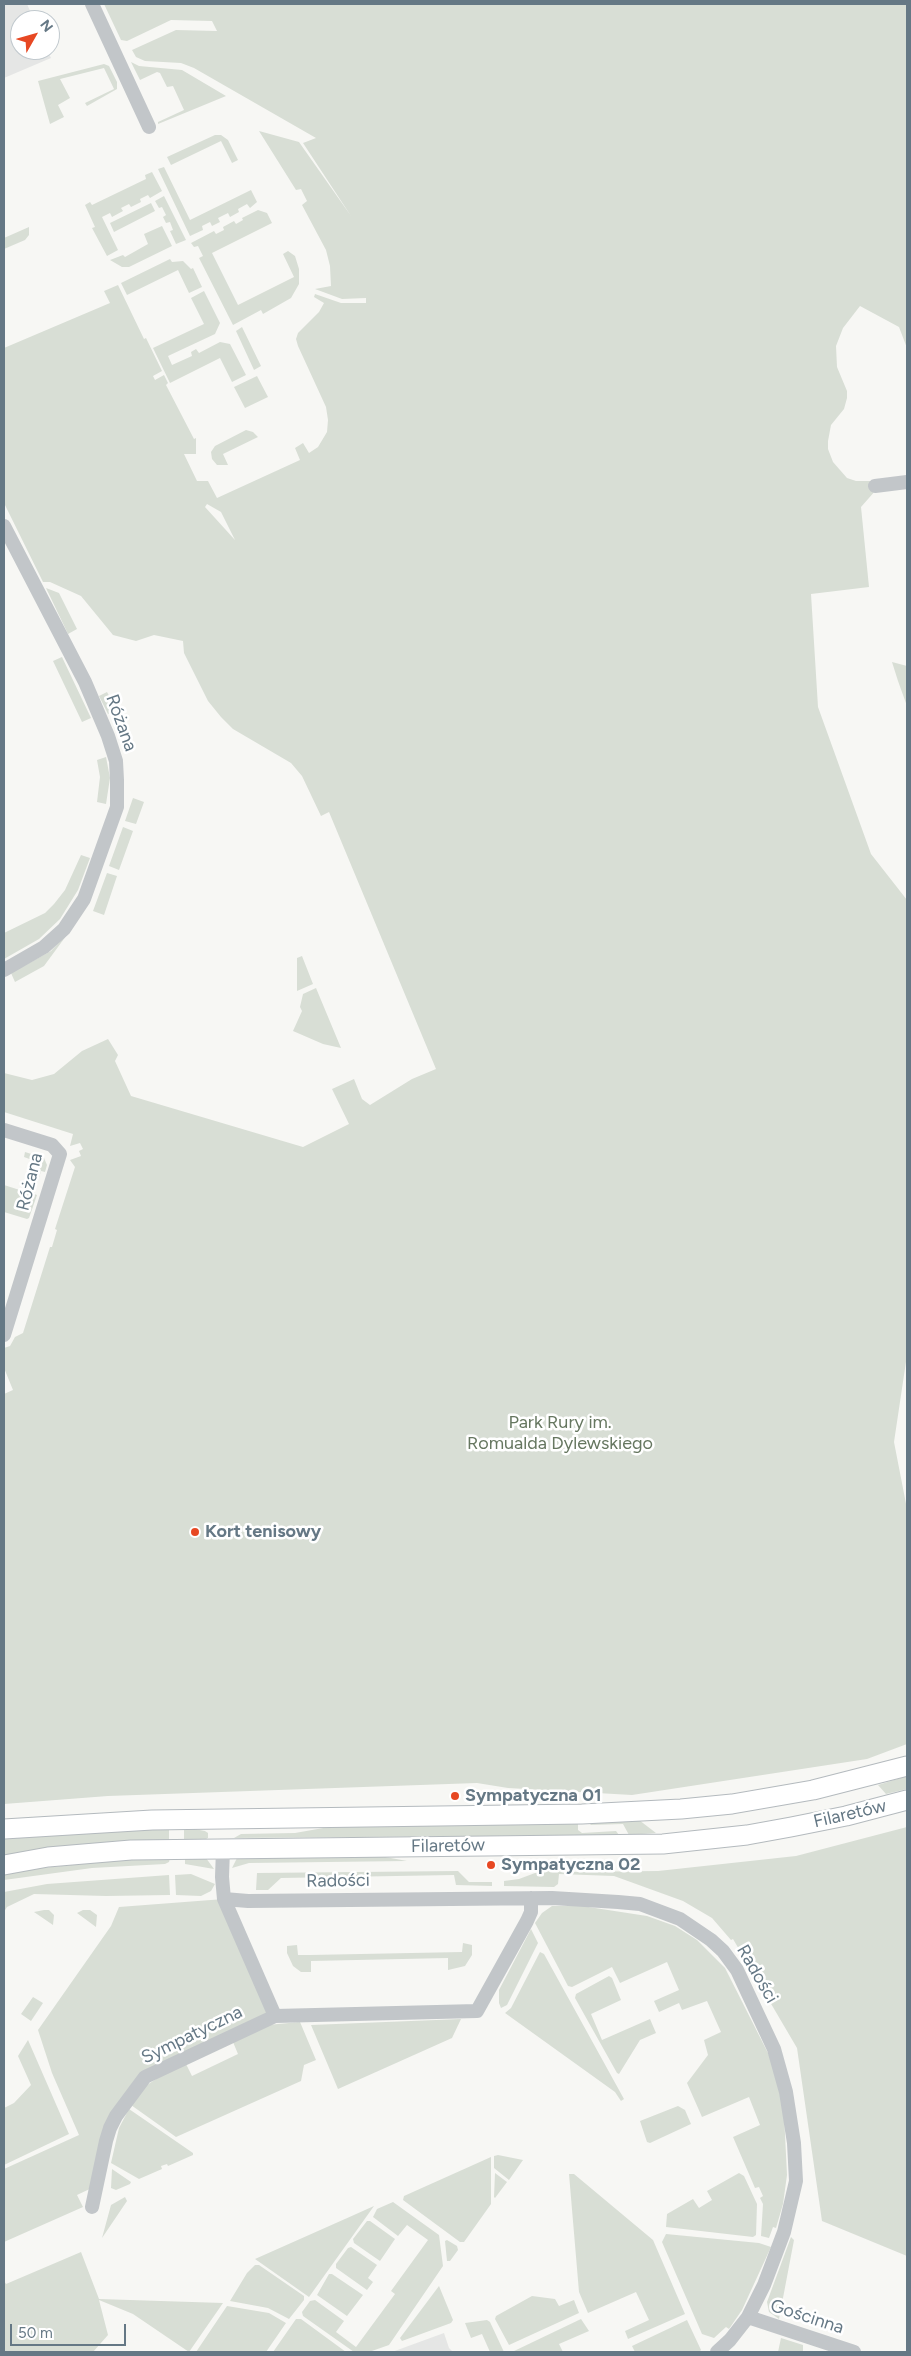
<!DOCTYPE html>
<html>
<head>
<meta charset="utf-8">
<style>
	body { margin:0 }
	#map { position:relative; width:911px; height:2356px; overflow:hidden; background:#f7f7f4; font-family:Figtree,sans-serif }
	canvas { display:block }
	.frame { position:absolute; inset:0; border:5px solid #657885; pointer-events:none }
	.north { position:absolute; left:10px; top:10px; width:50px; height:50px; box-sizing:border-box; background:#fff; border:1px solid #c1c9ce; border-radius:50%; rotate:52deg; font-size:14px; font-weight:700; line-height:20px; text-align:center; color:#657885 }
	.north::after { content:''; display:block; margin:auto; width:18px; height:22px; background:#e74823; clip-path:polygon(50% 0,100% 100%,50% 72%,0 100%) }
	.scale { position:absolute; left:10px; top:2324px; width:116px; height:22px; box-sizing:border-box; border:2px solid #657885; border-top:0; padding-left:6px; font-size:15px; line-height:18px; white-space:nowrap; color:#657885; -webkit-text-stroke:4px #fff; paint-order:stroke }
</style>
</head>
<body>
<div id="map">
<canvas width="911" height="2356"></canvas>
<div class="frame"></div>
<div class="north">N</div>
<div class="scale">50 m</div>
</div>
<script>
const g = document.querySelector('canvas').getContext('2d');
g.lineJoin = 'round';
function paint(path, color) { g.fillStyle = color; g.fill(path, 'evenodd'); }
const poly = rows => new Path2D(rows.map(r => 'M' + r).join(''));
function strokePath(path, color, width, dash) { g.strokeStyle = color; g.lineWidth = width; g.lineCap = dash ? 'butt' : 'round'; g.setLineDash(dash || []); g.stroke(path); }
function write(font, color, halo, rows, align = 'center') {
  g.font = font + ' Figtree,sans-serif'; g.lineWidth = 5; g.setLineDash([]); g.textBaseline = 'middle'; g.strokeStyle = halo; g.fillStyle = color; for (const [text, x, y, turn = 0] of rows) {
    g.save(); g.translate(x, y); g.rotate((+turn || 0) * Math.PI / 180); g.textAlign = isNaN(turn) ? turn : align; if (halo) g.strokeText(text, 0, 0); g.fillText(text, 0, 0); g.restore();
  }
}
const built = poly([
	[4,4,27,4,34,20,20,20,20,50,47,50,51,58,4,78],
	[444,2333,449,2348,453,2352,392,2352]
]);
const green = poly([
	[104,4,907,4,907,348,899,327,860,306,843,328,836,346,837,367,847,391,847,398,844,409,831,425,828,441,828,449,833,462,847,478,856,481,875,481,876,490,861,507,869,587,811,594,818,707,871,854,907,900,907,1355,894,1442,907,1509,907,1744,867,1759,632,1795,508,1788,477,1783,108,1796,4,1804,4,1394,13,1390,4,1368,4,1348,10,1346,15,1337,23,1333,50,1247,52,1247,57,1230,55,1229,75,1167,70,1160,81,1156,79,1151,83,1149,80,1143,70,1146,73,1134,4,1112,4,1073,32,1080,54,1074,82,1051,108,1039,118,1055,115,1061,131,1096,303,1147,349,1124,332,1089,354,1079,362,1099,370,1105,412,1079,436,1069,329,812,321,816,302,776,291,763,233,729,221,717,208,701,184,653,183,641,154,635,136,641,113,635,81,596,50,582,43,582,4,503,4,348,110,303,104,291,118,285,144,339,146,338,162,371,153,376,155,380,164,375,168,383,166,385,194,439,196,438,196,454,184,454,197,481,208,481,217,498,300,460,295,448,303,443,309,453,318,447,327,432,328,420,326,407,298,346,296,339,298,333,319,312,324,303,314,297,315,294,341,303,366,303,366,298,342,299,315,289,331,286,330,266,326,250,302,205,307,201,301,189,296,190,259,131,299,142,351,216,303,143,316,138,194,68,181,63,145,61,136,57,132,50,176,30,217,31,212,21,171,20,127,41,121,40],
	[207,504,221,512,235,540,205,507],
	[131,62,139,66,182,70,226,96,158,124,158,122,184,110,173,86,167,87,160,73,157,72,140,80],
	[104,64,109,66,117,82,117,89,87,106,85,103,114,89,104,68,60,79,70,98,58,105,64,117,50,124,38,81],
	[215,135,221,135,228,140,238,160,232,163,221,141,171,165,167,157],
	[164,167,190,220,251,190,257,202,250,208,247,204,238,209,239,212,230,217,228,213,218,218,220,222,212,226,210,222,202,226,203,230,190,236,158,169],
	[152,172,162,191,150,198,148,195,140,199,141,202,131,207,129,204,121,208,123,211,112,217,110,213,102,217,118,250,107,256,92,228,95,227,85,205,90,202,92,205,146,179,145,175],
	[164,196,186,240,176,244,170,231,173,230,170,222,166,223,163,217,166,215,162,207,159,208,155,201],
	[151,203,155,211,114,232,110,223],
	[258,210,267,213,272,223,212,253,238,305,294,277,283,254,288,251,295,256,299,269,299,284,291,298,263,314,261,310,233,325,199,258,203,256,198,246,194,247,191,243,214,231,216,234,224,230,223,227,234,221,236,224,243,220,242,218],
	[162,226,172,246,129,267,122,267,110,260,123,255,125,257,148,244,144,234],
	[29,227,29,235,25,240,4,249,4,238],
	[170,259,172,262,183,261,191,269,193,268,202,287,189,293,178,270,127,295,121,283],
	[204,291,220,323,215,334,168,356,172,365,192,356,191,352,196,349,199,353,220,342,230,344,246,375,232,382,220,358,170,383,153,348,204,324,191,298],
	[242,327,261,366,254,370,236,331],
	[257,376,268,397,245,408,234,387],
	[246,430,253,432,258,437,223,454,228,465,217,465,212,459,211,452,215,446],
	[46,588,59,593,77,629,68,634],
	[62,657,91,718,82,722,53,661],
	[892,662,907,666,907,706,898,681],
	[107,692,116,709,108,714,99,696],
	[106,757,110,778,106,804,97,802,100,777,97,760],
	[133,798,144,802,136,824,125,821],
	[123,827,133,831,119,870,109,866],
	[81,855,90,858,78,890,60,919,39,939,4,959,4,933,45,913,54,904,65,890],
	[107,873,117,876,104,915,93,911],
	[69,932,44,966,15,982,11,973,51,951],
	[302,956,313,984,297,991,297,958],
	[316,988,341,1048,323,1044,293,1031,302,1011,300,1007,303,994],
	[25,1152,44,1158,47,1165,45,1172,41,1171,34,1194,37,1195,29,1218,27,1219,4,1212,4,1185,26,1192,35,1161,24,1157],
	[907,1776,907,1789,886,1794,878,1785],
	[639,1820,656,1833,629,1835,623,1824,591,1825,588,1822],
	[578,1822,578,1830,582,1833,616,1831,619,1835,234,1838,241,1834,295,1833,329,1827],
	[169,1827,169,1840,67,1846,4,1856,4,1839],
	[184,1827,205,1831,208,1833,208,1838,204,1840,184,1840],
	[907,1827,907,2256,822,2221,797,2048,733,1939,731,1940,712,1918,683,1901,614,1876,559,1874,558,1884,554,1887,504,1886,504,1881,519,1879,559,1864,566,1864,566,1872,658,1871,796,1856],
	[380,1856,407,1861,249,1863,232,1868,237,1858],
	[170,1858,169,1862,165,1864,92,1868,4,1880,4,1874,41,1868,122,1860],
	[185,1858,206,1858,214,1869,185,1864],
	[458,1871,469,1882,492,1882,492,1886,456,1885,454,1875,281,1878,268,1890,256,1890,257,1873],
	[191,1874,215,1884,211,1891,201,1896,176,1895,175,1875],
	[169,1875,170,1895,106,1896,34,1894,7,1907,4,1912,4,1892,47,1884],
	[224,1899,275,2016,145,2077,124,2104,96,2186,77,2195,83,2207,4,2242,4,2169,79,2135,52,2073,38,2030,111,1926,119,1907],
	[552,1906,582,1906,647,1916,675,1926,697,1940,725,1968,770,2057,777,2076,784,2114,787,2175,783,2204,776,2228,773,2227,769,2238,761,2236,763,2204,760,2198,763,2196,759,2187,755,2188,733,2137,760,2125,749,2097,702,2117,687,2083,708,2055,704,2040,721,2032,707,2001,682,2010,679,2003,659,2012,654,2001,679,1990,667,1962,620,1983,612,1967,572,1987,568,1986,535,1923,542,1913],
	[44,1910,49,1910,54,1915,53,1925,34,1912],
	[83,1910,90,1910,97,1915,96,1927,77,1913],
	[531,1929,538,1943,507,2005,501,2008,499,2003,499,1990],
	[463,1943,472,1945,472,1955,465,1966,448,1970,448,1958,311,1961,311,1972,301,1972,293,1966,287,1953,287,1946,297,1945,298,1955,310,1955,462,1952],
	[540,1952,544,1954,624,2099,621,2101,615,2092,505,2013,511,2008],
	[609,1976,612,1978,621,2000,591,2014,602,2040,650,2019,656,2033,640,2040,619,2074,617,2073,575,1998,576,1994],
	[33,1997,43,2003,31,2021,21,2014],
	[461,2019,452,2038,338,2089,311,2025],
	[300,2022,316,2060,304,2065,301,2081,176,2137,131,2105,147,2085,159,2077,186,2064,192,2076,238,2054,233,2042,267,2025],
	[28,2040,69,2134,4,2165,4,2108,14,2103,31,2085,18,2056],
	[678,2106,685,2110,691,2124,650,2143,647,2142,640,2121],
	[129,2109,193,2153,193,2155,168,2166,167,2164,161,2166,162,2169,139,2179,111,2163,119,2128],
	[498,2155,523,2160,509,2180,494,2168,494,2156],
	[491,2157,491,2204,464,2242,460,2242,403,2200,404,2196],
	[112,2169,131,2182,130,2184,116,2190,111,2188],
	[495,2173,507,2182,495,2198,494,2197],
	[739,2173,744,2176,757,2204,756,2235,753,2237,666,2227,667,2214,693,2199,699,2208,712,2200,707,2191],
	[569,2174,574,2174,653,2240,685,2314,628,2339,625,2331,649,2320,636,2292,588,2313,579,2292],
	[125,2197,127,2201,102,2238,111,2205],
	[393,2202,439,2235,443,2266,389,2345,369,2352,354,2352,303,2316,302,2312,310,2301,315,2300,344,2321,336,2332,356,2347,395,2294,391,2291,428,2240,407,2225,398,2236,373,2217,377,2209],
	[374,2206,309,2297,255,2259,345,2219],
	[367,2221,370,2221,395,2239,380,2261,354,2243,353,2239],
	[666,2234,759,2243,771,2247,742,2310,729,2329,726,2327,714,2338,702,2334,662,2242],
	[791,2237,794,2240,779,2319,769,2312,767,2302],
	[447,2240,457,2246,458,2250,450,2261,447,2261,445,2241],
	[351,2247,377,2265,368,2278,373,2282,367,2290,336,2268,336,2264,348,2248],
	[81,2252,99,2299,223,2303,189,2352,133,2314,99,2300,108,2335,93,2352,4,2352,4,2281,6,2284],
	[255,2265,259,2265,304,2296,304,2300,289,2319,268,2308,230,2301,247,2273],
	[329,2274,332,2274,363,2295,347,2316,317,2295],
	[439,2286,453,2320,451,2323,402,2341,400,2338],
	[532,2296,555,2299,559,2306,574,2300,579,2313,509,2345,495,2319,496,2316],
	[227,2306,269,2313,286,2323,266,2352,196,2352],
	[296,2319,301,2319,346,2352,273,2352],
	[581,2319,589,2331,559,2344,563,2352,512,2352],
	[487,2320,490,2322,504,2352,490,2352,482,2334,471,2338,465,2323],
	[687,2320,701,2350,699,2352,635,2352,632,2346],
	[781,2338,803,2345,803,2352,778,2352]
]);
const minor = poly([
	[92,4,149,127],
	[875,486,907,482],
	[4,526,85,682,108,736,116,761,117,780,117,807,84,899,64,929,44,947,4,970],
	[4,1130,52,1145,60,1154,4,1335],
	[223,1849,222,1877,224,1899,275,2016],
	[224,1899,248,1901,552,1898,618,1902,640,1904,680,1919,711,1940,723,1951,737,1970,774,2049,786,2092,794,2143,796,2181,784,2232,764,2285,748,2317,730,2340,717,2352],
	[92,2207,106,2141,110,2128,116,2116,145,2077,275,2016,477,2011,527,1921,531,1912,531,1898],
	[748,2317,854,2352]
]);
const secondary = poly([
	[4,1829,152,1820,582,1814,681,1809,732,1804,813,1790,907,1766],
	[4,1865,48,1857,131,1850,663,1844,747,1835,791,1827,846,1816,907,1800]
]);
const markers = [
	[195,1532,5,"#e74823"],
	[455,1796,5,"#e74823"],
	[491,1865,5,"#e74823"]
];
const streetNames = [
	["Różana",121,723,70],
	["Różana",30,1182,-76],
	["Filaretów",850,1814,-13],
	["Filaretów",448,1846,-1],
	["Radości",338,1881,-1],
	["Radości",757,1974,60],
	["Sympatyczna",192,2035,-26],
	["Gościnna",807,2317,18]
];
const parkNames = [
	["Park Rury im.",560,1423],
	["Romualda Dylewskiego",560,1444]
];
const poiNames = [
	["Kort tenisowy",205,1532],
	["Sympatyczna 01",465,1796],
	["Sympatyczna 02",501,1865]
];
paint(built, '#e5e6e5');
paint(green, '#d8ded5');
strokePath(secondary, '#b4babe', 21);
strokePath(minor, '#c2c6c9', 14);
strokePath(secondary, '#fff', 19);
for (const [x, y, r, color] of markers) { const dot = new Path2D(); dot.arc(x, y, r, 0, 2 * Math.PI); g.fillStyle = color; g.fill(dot); strokePath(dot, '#fff', 2); }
write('18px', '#657885', '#fff', streetNames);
write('18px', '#667760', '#fff', parkNames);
write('bold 18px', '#657885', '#fff', poiNames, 'left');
</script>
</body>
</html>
